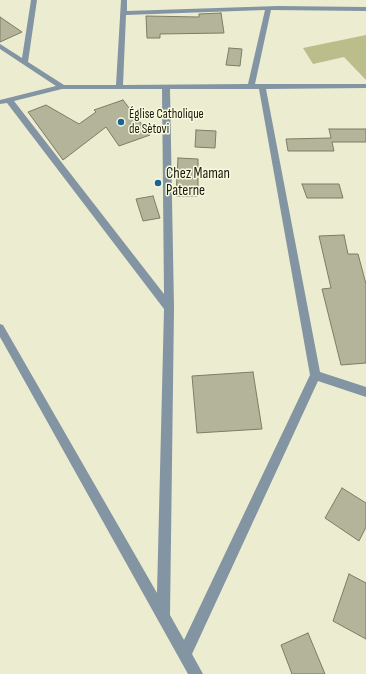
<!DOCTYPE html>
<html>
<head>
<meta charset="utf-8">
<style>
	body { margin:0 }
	canvas { display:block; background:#ebecd0 }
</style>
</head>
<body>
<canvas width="366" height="674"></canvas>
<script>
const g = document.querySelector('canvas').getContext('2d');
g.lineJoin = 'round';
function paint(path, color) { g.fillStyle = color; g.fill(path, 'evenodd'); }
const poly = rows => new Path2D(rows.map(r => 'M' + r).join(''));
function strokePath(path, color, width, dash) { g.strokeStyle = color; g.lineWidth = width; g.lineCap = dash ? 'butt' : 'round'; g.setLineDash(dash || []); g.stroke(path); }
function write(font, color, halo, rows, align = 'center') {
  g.font = font + ' "Sofia Sans Condensed",sans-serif'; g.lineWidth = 3; g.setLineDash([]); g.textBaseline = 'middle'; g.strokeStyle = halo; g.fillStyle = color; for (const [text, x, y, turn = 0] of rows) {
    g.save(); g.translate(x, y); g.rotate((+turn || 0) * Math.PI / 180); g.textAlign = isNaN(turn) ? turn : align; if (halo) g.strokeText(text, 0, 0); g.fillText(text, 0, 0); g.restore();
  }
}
const forest = poly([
	[366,35,366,80,344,57,313,64,303,48]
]);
const building = poly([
	[221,13,224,33,160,34,160,38,147,38,146,16,199,17,199,14,221,13],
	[0,17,22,32,0,42,0,17],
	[229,48,242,49,240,66,226,65,229,48],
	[123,100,150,135,119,146,106,127,63,160,28,112,46,105,79,124,96,112,94,110,123,100],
	[329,129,366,129,366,142,332,142,334,151,288,151,286,139,331,138,329,129],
	[196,130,216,131,215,148,195,147,196,130],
	[178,158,198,159,198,196,176,196,178,158],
	[302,184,339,184,343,198,307,198,302,184],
	[153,196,160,218,143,221,136,199,153,196],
	[344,235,348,254,358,254,366,284,366,363,341,365,322,289,331,288,319,236,344,235],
	[253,372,262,429,197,433,192,376,253,372],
	[342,488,366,503,366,527,359,541,325,518,342,488],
	[349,574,366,583,366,639,333,621,349,574],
	[308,633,325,674,292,674,281,645,308,633]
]);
const minor = poly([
	[31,0,37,0,28,62,64,85,116,85,121,0,127,0,127,11,278,6,366,7,366,11,271,10,255,84,366,84,366,88,266,89,320,372,366,387,366,397,318,381,192,654,203,674,188,674,0,337,0,324,3,325,157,593,164,309,7,103,0,104,0,100,56,86,0,49,0,44,22,58,31,0],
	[265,10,248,84,123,85,126,15,265,10],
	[62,89,162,89,164,294,14,101,62,89],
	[170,89,259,89,310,375,184,640,170,615,174,308,170,89]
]);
const markers = [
	[121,122,4,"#196396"],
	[158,183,4,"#196396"]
];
const farPoinames = [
	["Église Catholique",129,115],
	["de Sètovi",129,130]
];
const poiNames = [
	["Chez Maman",166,174],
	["Paterne",166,191]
];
paint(forest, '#bbbd8b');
paint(building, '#b3b499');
strokePath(building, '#7c7d64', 1);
paint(minor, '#8394a3');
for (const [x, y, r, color] of markers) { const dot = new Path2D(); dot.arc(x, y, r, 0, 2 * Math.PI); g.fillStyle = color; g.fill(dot); strokePath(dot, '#f8fadd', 1.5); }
write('13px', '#1a1a10', '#f8fadd', farPoinames, 'left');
write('15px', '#1a1a10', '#f8fadd', poiNames, 'left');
</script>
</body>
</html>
